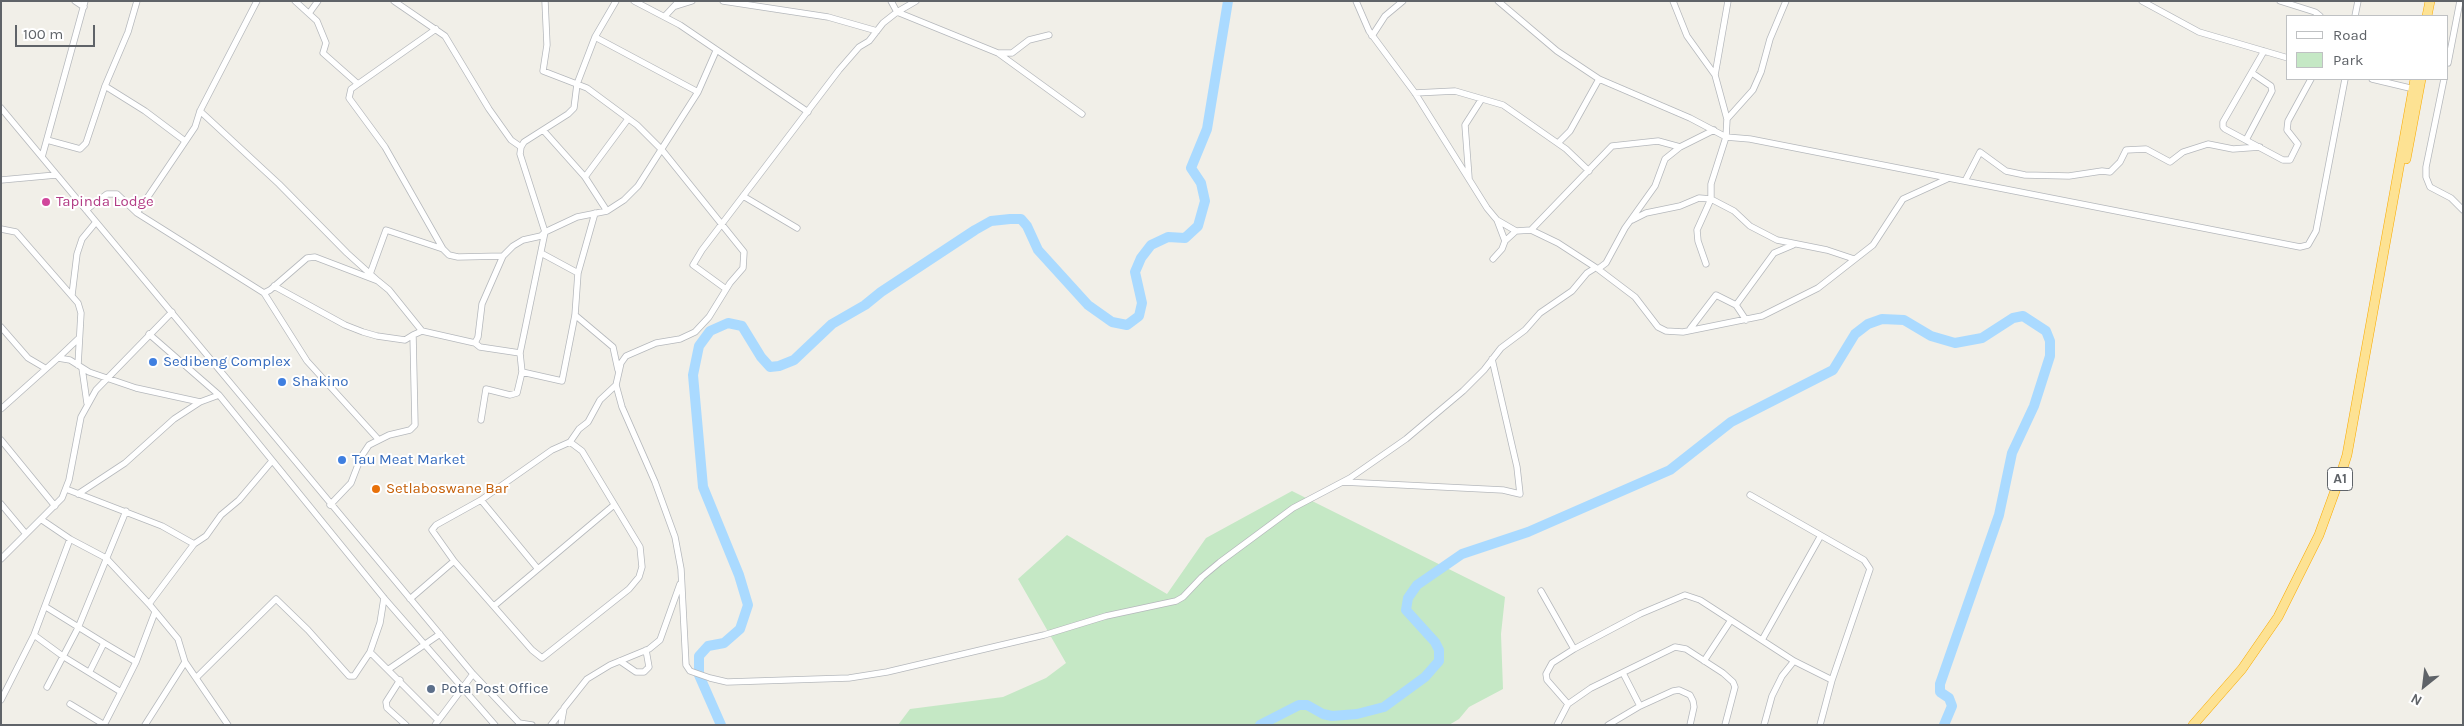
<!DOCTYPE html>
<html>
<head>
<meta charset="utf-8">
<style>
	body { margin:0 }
	#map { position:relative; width:2464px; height:726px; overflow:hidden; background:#f1efe8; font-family:Karla,sans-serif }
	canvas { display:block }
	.frame { position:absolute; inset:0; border:2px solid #5f6368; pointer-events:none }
	.legend { position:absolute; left:2286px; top:15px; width:162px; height:65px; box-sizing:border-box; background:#fff; border:1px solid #bfc1c3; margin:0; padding:6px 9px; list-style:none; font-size:15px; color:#5f6368 }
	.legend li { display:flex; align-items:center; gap:10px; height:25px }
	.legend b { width:25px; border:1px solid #bfc1c3 }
	.north { position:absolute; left:2399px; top:661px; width:50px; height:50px; -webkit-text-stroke:4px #fff; paint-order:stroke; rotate:209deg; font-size:14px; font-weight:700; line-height:20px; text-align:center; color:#5f6368 }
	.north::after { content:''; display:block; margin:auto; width:18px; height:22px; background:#5f6368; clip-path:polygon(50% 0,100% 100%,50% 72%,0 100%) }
	.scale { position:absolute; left:15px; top:25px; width:80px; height:22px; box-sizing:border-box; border:2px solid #5f6368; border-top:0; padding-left:6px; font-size:15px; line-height:18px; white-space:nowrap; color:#5f6368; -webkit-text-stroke:4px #fff; paint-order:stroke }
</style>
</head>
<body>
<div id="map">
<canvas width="2464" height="726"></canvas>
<div class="frame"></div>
<ul class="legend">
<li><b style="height:6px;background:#fff"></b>Road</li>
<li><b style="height:14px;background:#c5e8c5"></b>Park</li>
</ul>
<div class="north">N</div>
<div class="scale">100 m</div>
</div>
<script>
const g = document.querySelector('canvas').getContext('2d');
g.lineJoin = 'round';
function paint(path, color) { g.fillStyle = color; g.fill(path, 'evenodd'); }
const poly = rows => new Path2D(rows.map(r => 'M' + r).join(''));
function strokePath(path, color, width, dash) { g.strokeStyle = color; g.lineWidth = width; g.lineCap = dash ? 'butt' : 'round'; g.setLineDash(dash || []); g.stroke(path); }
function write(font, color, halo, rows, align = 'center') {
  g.font = font + ' Karla,sans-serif'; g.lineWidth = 4; g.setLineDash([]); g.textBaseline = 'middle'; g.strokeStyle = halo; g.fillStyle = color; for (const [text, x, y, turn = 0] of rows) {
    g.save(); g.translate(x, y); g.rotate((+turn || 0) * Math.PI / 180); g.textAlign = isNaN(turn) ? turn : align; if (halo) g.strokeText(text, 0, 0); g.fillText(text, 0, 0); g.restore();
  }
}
const green = poly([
	[1292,491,1505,597,1501,634,1503,689,1469,707,1459,719,1449,725,898,725,910,709,1003,697,1046,678,1066,663,1018,579,1067,535,1167,594,1206,538]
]);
const river = poly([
	[721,725,699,675,699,656,708,646,724,643,740,629,748,605,739,575,703,487,693,375,699,346,710,331,728,323,742,326,761,357,770,367,779,366,794,360,832,324,865,305,881,292,975,230,991,221,1010,219,1021,219,1027,226,1038,250,1088,305,1112,322,1127,325,1139,316,1142,303,1135,272,1141,258,1151,245,1168,237,1185,238,1198,226,1205,201,1201,183,1191,168,1207,129,1228,1],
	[1260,725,1299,705,1307,705,1323,714,1332,716,1357,714,1384,707,1425,677,1439,661,1439,650,1435,642,1406,610,1408,598,1417,585,1462,554,1528,532,1670,470,1731,422,1833,370,1855,334,1868,324,1882,319,1904,320,1931,336,1955,343,1982,338,2013,318,2023,316,2046,331,2050,341,2050,356,2034,406,2012,453,1999,515,1940,684,1940,692,1949,698,1952,706,1944,725]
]);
const minor = poly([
	[75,1,84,7],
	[295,1,317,21,326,43,323,53,358,84],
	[394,1,445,36,489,109,511,140,521,147],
	[545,1,547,45,543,71,587,88,637,125,662,150,744,252,743,268,730,283,709,317,695,332,680,339,656,343,626,356,621,363,616,385,622,407,655,482,675,537,681,569,686,665,690,671,710,678,727,682,849,678,887,672,1044,635,1106,616,1176,601,1183,597,1202,577,1220,562,1293,508,1350,478,1406,439,1463,391,1484,370,1501,348,1525,330,1540,313,1572,291,1587,273,1595,268],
	[634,1,680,25,808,112],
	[723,1,828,17,877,31],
	[891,1,897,12,902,14,998,53,1082,114],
	[1356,1,1369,31,1415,93,1487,208,1497,220,1516,231,1531,230,1558,243,1598,269,1635,297,1658,327,1666,331,1683,332,1762,316,1818,288,1873,245,1903,199,1947,179],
	[1498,1,1557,51,1599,79,1690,118,1726,137,1750,139,2300,247,2308,245,2316,231,2345,79],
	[1673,1,1687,36,1715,75,1727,119],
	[2142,1,2199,32,2288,58],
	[2280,1,2315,12,2320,16],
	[676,6,692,1],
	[310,12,318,1],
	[665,16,679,1],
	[2355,16,2358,1],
	[436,29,358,84,351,89,349,98,385,147,443,249,449,255,458,257,503,256],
	[1372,36,1385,16,1403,1],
	[595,37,698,92],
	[2264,51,2223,122,2223,127,2225,129,2283,160,2290,160,2298,144,2287,130,2288,121,2311,79],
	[998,53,1012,53,1029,40,1049,35],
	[2448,63,2460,1],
	[1715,75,1728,1],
	[2372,79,2414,89],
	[2444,79,2426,167,2426,177,2430,187,2451,198,2463,210],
	[105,86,145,111,185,141],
	[1415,93,1455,91,1503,105,1566,149,1589,171],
	[1,108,473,674,521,725],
	[200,111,279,184,347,253,378,281],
	[543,130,585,177,607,211],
	[47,140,80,149,86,143,105,86,128,32,137,1],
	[2246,140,2272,91,2271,86,2252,73],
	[1558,143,1570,131,1599,79],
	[42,157,85,1],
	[585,177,628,119],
	[1469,178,1465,125,1481,100],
	[1,180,56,175],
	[1965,181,1980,152,2006,171,2025,175,2069,176,2102,171,2110,172,2120,162,2126,150,2146,149,2170,162,2183,152,2208,144,2233,149,2260,147],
	[743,196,797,228],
	[86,210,107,194,117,194,137,213,264,293,307,361,378,439],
	[137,213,195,127,200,111,257,1],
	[1632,220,1646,213,1680,206,1699,198,1711,199,1734,211,1750,226,1777,240,1827,250,1854,259],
	[1,229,16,232,78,303,81,313,78,365],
	[1531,230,1612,146,1658,141,1680,147,1714,130],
	[1505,241,1516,231],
	[541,253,578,273],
	[1493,259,1502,249,1505,241,1497,220],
	[1706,264,1698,241,1697,230,1711,199,1711,184,1726,137,1727,119,1753,90,1761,72,1770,39,1786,1],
	[1598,269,1606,263,1625,228,1655,186,1665,159,1680,147],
	[370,274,386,230,443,249],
	[274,286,345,325,363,332,377,336,405,340,413,335],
	[726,289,693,265,702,250,839,70,859,47,869,41,883,23,897,12,916,1],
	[264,293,270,290,307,258,315,257,378,281,389,290,422,331],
	[72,295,77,254,82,239,96,222],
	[1736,305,1774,253,1793,245],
	[575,315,613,347,618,370],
	[1,327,28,358,45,368],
	[1690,329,1716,295,1736,305,1746,320],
	[149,334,219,395,384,598,495,725],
	[475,343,480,347,520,353],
	[58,358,78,339],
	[82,368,87,403],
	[522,372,562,381,575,315,578,273,595,213],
	[1,409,58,358,70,360,89,372,136,388,200,402],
	[481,420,486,389,510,395,517,393,522,372,520,353,545,232,577,217,607,211,624,200,638,186,698,92,716,51],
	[1,440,55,506],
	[570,442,582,451,640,547,642,567,639,577,629,589,542,658,532,650,454,561,432,530,436,525,481,500,552,450,570,442,579,429,588,422,600,400,616,385],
	[1343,482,1503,490,1520,494,1517,467,1492,359],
	[66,489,162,526,194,544],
	[78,494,125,463,174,419,200,402,219,395],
	[1750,495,1864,560,1870,569,1832,680,1820,725],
	[481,500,538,569],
	[1,504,26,534],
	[330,505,351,483,361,457,369,445,389,435,410,430,415,425,413,335,422,331,475,343,478,337,482,304,503,256,513,246,523,240,541,236,545,232,520,154,521,147,524,142,568,114,574,108,577,84,595,37,616,1],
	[42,520,70,539,106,558,149,604,178,639,185,662,228,725],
	[1,559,62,498,69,480,81,417,96,390,172,312],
	[1541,591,1574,649],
	[410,599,454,561],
	[149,604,194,544,206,536,221,515,239,500,272,461],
	[494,606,614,505],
	[46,607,104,643,90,671],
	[34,635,64,657,121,692,104,725],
	[1762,640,1820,537],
	[104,643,136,662],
	[370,652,380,623,384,598],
	[620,661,636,672,644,672,649,667,646,650],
	[1704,661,1731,620],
	[389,669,440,634],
	[1623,673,1640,706],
	[197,677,276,599,308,630,349,676,354,676,370,652,438,720],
	[400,680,386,702,387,708,406,725],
	[47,687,78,628,126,511],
	[121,692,136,662,155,612],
	[1,700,34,635,70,539],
	[70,704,103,724],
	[1568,704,1547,680,1546,674,1552,663,1574,649,1640,614,1685,595,1700,600,1794,661,1832,680],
	[519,723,532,725],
	[145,725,185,662],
	[435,725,473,674],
	[551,725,562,711],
	[561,725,564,708,587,679,610,665,649,649,660,640,680,584],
	[1557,725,1568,704,1591,688,1675,647,1686,649,1723,673,1733,682,1735,687,1725,725],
	[1608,725,1640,706,1673,691,1679,690,1690,695,1693,701,1694,707,1690,725],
	[1764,725,1772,696,1782,676,1794,661]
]);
const highway = poly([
	[2427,16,2430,1],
	[2406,159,2421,79],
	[2193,725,2242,669,2278,617,2319,535,2339,480,2347,455,2415,79]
]);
const markers = [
	[46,202,5,"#d1479c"],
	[153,362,5,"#3f7fe0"],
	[282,382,5,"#3f7fe0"],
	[342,460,5,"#3f7fe0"],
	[376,489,5,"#e8710a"],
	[431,689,5,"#5c6f8a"]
];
const shields = [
	[2340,479,25]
];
const shieldNames = [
	["A1",2340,479]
];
const hotelNames = [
	["Tapinda Lodge",56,202]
];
const shopNames = [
	["Sedibeng Complex",163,362],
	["Shakino",292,382],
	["Tau Meat Market",352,460]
];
const foodNames = [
	["Setlaboswane Bar",386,489]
];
const serviceNames = [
	["Pota Post Office",441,689]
];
paint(green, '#c5e8c5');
strokePath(river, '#aadaff', 10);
strokePath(minor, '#b5b8bc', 7);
strokePath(highway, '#f9ab00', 10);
strokePath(minor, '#fff', 5.5);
strokePath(highway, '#fde293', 9);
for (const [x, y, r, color] of markers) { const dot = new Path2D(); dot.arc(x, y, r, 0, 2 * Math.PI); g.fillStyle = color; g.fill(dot); strokePath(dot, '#fff', 2); }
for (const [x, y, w] of shields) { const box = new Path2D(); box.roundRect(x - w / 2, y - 11.5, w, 23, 4); g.fillStyle = '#fff'; g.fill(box); strokePath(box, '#5f6368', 1); }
write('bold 14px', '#5f6368', null, shieldNames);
write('15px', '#b23c85', '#fff', hotelNames, 'left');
write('15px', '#366cbe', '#fff', shopNames, 'left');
write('15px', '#c56008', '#fff', foodNames, 'left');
write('15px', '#4e5e75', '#fff', serviceNames, 'left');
</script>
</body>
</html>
